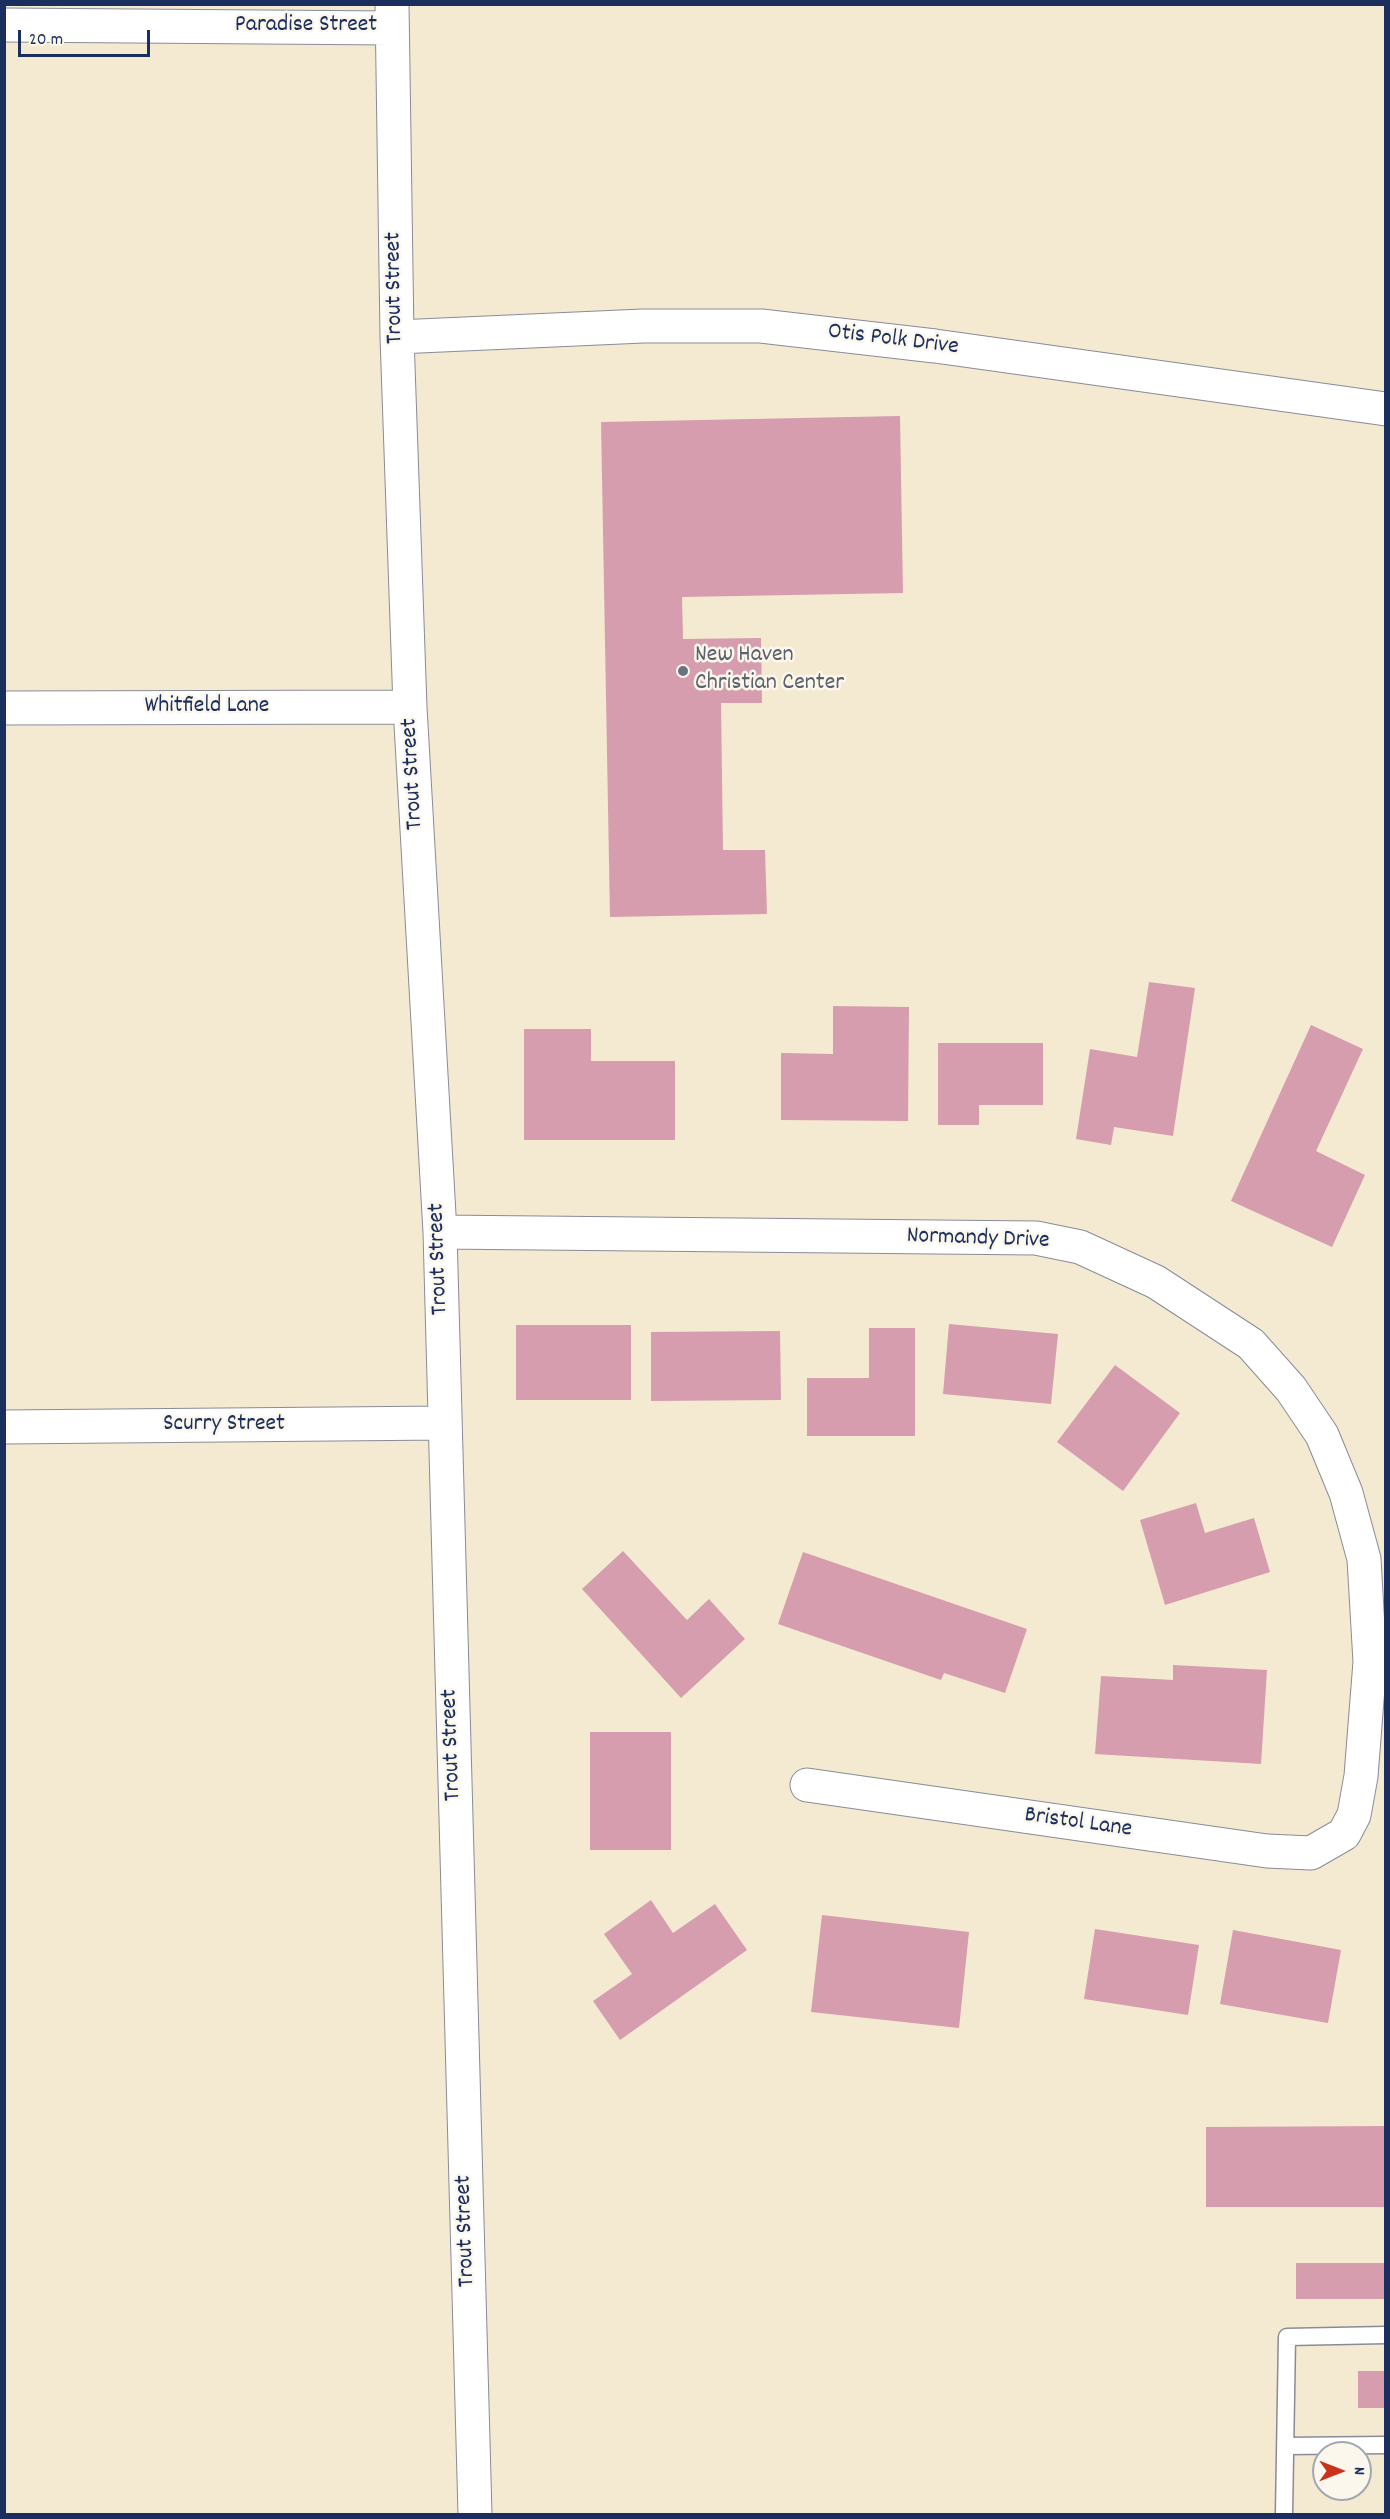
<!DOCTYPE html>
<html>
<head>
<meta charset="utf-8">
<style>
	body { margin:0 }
	#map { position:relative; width:1390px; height:2519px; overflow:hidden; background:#f4e9d1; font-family:Dekko,sans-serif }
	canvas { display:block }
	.frame { position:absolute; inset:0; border:6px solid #1b2f5e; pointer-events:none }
	.north { position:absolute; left:1312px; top:2441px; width:60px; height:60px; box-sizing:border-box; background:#fbf7ec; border:2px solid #a1a7b3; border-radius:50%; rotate:90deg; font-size:16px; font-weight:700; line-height:24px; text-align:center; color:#1b2f5e }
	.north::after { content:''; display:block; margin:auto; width:21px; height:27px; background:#c8321e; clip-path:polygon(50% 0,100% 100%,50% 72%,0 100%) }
	.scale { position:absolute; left:18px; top:30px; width:132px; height:27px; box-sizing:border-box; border:3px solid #1b2f5e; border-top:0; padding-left:8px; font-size:18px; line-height:21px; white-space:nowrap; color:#1b2f5e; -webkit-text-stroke:4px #fbf7ec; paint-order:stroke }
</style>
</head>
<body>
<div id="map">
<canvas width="1390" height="2519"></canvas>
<div class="frame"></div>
<div class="north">N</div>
<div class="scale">20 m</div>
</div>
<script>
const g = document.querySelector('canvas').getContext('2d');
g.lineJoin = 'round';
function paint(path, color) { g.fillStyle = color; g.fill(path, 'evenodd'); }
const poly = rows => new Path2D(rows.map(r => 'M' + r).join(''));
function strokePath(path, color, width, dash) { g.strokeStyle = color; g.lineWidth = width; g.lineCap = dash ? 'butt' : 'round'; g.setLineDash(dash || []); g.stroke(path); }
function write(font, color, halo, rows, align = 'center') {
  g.font = font + ' Dekko,sans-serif'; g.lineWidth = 5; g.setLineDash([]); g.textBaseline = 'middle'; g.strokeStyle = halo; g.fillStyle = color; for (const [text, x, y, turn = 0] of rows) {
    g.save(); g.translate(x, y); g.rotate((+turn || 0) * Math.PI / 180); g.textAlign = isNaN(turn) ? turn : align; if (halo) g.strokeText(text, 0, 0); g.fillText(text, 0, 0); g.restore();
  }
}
const building = poly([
	[900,416,903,593,682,597,683,639,761,638,762,703,721,703,723,850,765,850,767,914,610,917,601,422],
	[1149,982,1195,988,1173,1136,1114,1127,1111,1145,1076,1139,1090,1049,1137,1057],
	[833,1006,909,1007,908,1121,781,1120,781,1053,833,1054],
	[1311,1025,1363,1049,1316,1151,1365,1175,1332,1247,1231,1201],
	[524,1029,591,1029,591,1061,675,1061,675,1140,524,1140],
	[938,1043,1043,1043,1043,1105,979,1105,979,1125,938,1125],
	[949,1324,1058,1334,1051,1404,943,1394],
	[516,1325,631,1325,631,1400,516,1400],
	[869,1328,915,1328,915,1436,807,1436,807,1378,869,1378],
	[780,1331,781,1400,651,1401,651,1332],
	[1115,1365,1180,1413,1123,1491,1057,1442],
	[1196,1503,1205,1533,1254,1518,1270,1572,1165,1605,1140,1520],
	[623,1551,687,1620,709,1599,745,1639,681,1698,582,1589],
	[803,1552,1027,1629,1005,1693,944,1673,941,1680,778,1624],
	[1173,1665,1267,1670,1261,1764,1095,1754,1101,1676,1173,1680],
	[590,1732,671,1732,671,1850,590,1850],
	[651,1900,673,1933,715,1904,747,1950,620,2040,593,2001,632,1974,604,1934],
	[822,1915,969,1932,959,2028,811,2012],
	[1095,1929,1199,1945,1188,2015,1084,1999],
	[1233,1930,1341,1950,1328,2023,1220,2004],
	[1386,2126,1386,2207,1206,2207,1206,2127],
	[1296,2263,1386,2263,1386,2299,1296,2299],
	[1358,2371,1386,2371,1386,2408,1358,2408]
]);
const service = poly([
	[1285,2446,1386,2445],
	[1284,2514,1287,2337,1386,2335]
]);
const minor = poly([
	[392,4,397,337,410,707,440,1232,475,2514],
	[4,25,392,28],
	[397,337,643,326,761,326,935,346,1386,409],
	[4,708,410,707],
	[440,1232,1036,1238,1080,1247,1156,1282,1251,1344,1291,1389,1322,1435,1346,1493,1364,1559,1370,1662,1361,1776,1354,1815,1344,1834,1311,1853,1267,1851,807,1785],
	[4,1427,444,1423]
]);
const markers = [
	[683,671,6,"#6b7280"]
];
const streetNames = [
	["Paradise Street",306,27],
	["Trout Street",396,288,-91],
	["Otis Polk Drive",893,341,7],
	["Whitfield Lane",207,708],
	["Trout Street",414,774,-93],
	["Normandy Drive",978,1240,2],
	["Trout Street",440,1259,-92],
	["Scurry Street",224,1426],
	["Trout Street",453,1745,-92],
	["Bristol Lane",1078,1824,8],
	["Trout Street",467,2231,-92]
];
const worshipNames = [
	["New Haven",695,657],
	["Christian Center",695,685]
];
paint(building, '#d69dae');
strokePath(service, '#888c98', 19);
strokePath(minor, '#888c98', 35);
strokePath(service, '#fff', 16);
strokePath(minor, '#fff', 33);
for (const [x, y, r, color] of markers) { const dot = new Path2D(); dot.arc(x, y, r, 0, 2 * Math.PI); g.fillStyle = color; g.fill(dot); strokePath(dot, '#fbf7ec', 2); }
write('24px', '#1b2f5e', '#fbf7ec', streetNames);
write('24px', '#5b616d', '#fbf7ec', worshipNames, 'left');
</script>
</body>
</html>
